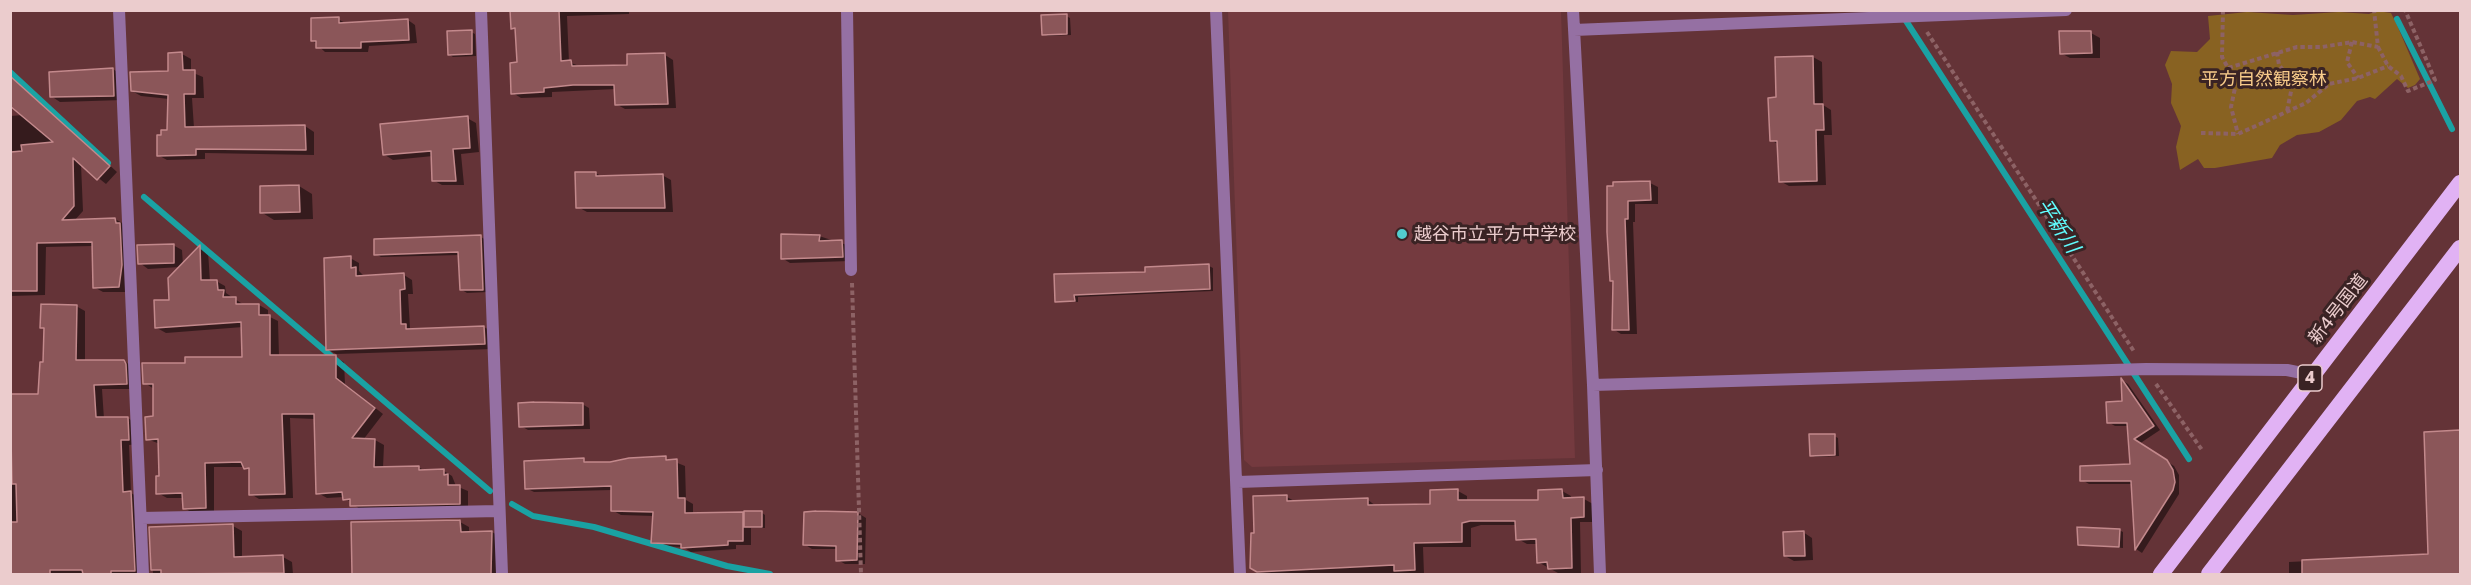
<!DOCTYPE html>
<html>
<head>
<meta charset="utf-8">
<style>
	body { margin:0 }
	#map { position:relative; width:2471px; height:585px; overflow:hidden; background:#643337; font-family:"Golos Text",sans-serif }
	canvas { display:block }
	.frame { position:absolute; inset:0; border:12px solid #ebcccd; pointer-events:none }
</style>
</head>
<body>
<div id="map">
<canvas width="2471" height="585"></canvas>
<div class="frame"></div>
</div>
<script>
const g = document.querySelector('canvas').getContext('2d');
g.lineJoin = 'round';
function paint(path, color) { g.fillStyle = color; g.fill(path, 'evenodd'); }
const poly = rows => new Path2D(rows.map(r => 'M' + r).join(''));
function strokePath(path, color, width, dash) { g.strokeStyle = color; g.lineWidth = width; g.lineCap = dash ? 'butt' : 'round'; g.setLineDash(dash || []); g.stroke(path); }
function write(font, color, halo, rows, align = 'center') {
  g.font = font + ' "Golos Text","Noto Sans JP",sans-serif'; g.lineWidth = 6; g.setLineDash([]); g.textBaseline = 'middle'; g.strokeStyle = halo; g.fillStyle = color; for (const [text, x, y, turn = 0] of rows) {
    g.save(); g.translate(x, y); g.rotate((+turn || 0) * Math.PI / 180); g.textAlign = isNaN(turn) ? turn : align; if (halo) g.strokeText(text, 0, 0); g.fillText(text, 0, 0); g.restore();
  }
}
const built = poly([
	[1228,11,1561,11,1575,458,1252,467,1244,460]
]);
const green = poly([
	[2377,11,2391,13,2397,25,2420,79,2415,85,2408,88,2397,79,2375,99,2370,97,2357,101,2341,120,2319,132,2297,135,2280,145,2272,158,2215,168,2204,168,2198,159,2180,170,2176,147,2181,126,2171,103,2172,84,2165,65,2171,51,2197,52,2210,39,2208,16,2247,12,2293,15,2339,12,2369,14]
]);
const shadow = poly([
	[511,10,629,10,629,14,567,16,569,62,579,66,629,66,665,55,673,60,676,108,625,109,616,104,616,89,552,92,552,97,521,98,513,93,519,64,517,30,512,28],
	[1066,16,1070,18,1071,35,1048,36,1044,34],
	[338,19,347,24,408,20,415,25,417,43,369,46,368,52,325,52,313,41],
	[471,32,475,34,476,56,453,57,449,54],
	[2091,33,2100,38,2100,58,2070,58,2061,53],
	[182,54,191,59,191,72,203,77,204,98,192,98,194,128,305,126,314,132,314,155,205,153,205,159,167,160,158,155,162,136,169,131,169,99,141,96,132,91,170,72],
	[1813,57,1822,62,1823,105,1831,110,1832,135,1824,135,1826,185,1789,186,1780,181,1779,145,1771,140],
	[113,69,122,75,123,100,60,102,51,96],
	[10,74,117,172,106,184,81,164,83,211,74,221,115,219,124,224,128,292,103,292,94,287,93,246,46,247,45,295,10,296,10,116,24,115,10,102],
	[467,118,476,123,479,152,461,154,464,185,442,185,433,180,433,156,393,160,385,155],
	[596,173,602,177,662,175,671,180,673,212,587,212,578,207],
	[1650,183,1658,187,1658,204,1635,204,1635,222,1633,222,1637,334,1621,334,1613,329,1615,187],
	[299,186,312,194,313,219,274,220,261,212],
	[819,236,850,246,850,261,790,263,782,258],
	[481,237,486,240,488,292,467,293,462,290,460,255,381,257,376,254],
	[173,245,182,250,183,265,200,247,208,251,210,282,216,281,225,286,226,293,244,305,259,305,268,310,268,316,278,321,279,356,335,357,344,362,345,384,383,414,363,440,375,440,384,445,383,468,418,467,426,471,444,471,452,476,456,486,468,491,468,508,361,510,344,497,327,498,318,493,315,419,290,418,293,498,259,499,251,494,250,470,245,467,214,467,214,513,193,513,184,508,184,498,167,498,158,493,161,477,160,444,147,439,154,418,154,389,145,383,186,364,243,358,243,327,166,333,157,328,170,301,180,267,148,269,140,263],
	[350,258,359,263,359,271,365,277,404,275,412,280,413,294,408,294,410,328,414,330,484,327,493,332,494,349,336,354,327,349],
	[1209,266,1213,268,1213,291,1078,297,1078,302,1056,301,1056,275,1147,273],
	[76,306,85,311,85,362,124,361,133,367,135,389,102,389,104,419,128,418,137,424,138,444,129,445,131,493,140,498,143,574,10,574,10,396,40,396,44,364,45,329,42,327],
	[2123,381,2128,384,2160,430,2139,444,2174,466,2179,475,2179,494,2142,553,2136,549,2132,484,2089,484,2082,480,2131,466,2129,426,2115,426,2108,422,2124,403],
	[582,404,589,408,590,429,528,430,521,426],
	[2460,432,2460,574,2289,574,2289,562,2430,555,2425,433],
	[1834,436,1838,438,1839,456,1815,457,1811,455],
	[665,458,685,466,686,500,693,504,693,514,746,516,761,512,765,515,765,528,751,528,751,545,736,545,736,549,691,552,683,547,661,546,653,542,654,516,621,515,612,510,612,490,534,492,526,488,583,460,590,464],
	[1458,491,1467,496,1467,502,1540,501,1562,491,1571,496,1571,499,1584,499,1593,504,1593,522,1580,522,1581,573,1558,573,1538,562,1538,544,1527,544,1518,539,1517,525,1481,525,1471,528,1471,547,1423,547,1424,574,1256,574,1256,535,1287,497,1296,502,1367,499,1377,507,1432,506],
	[858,513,866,518,865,564,845,564,838,560,838,549,812,549,804,544],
	[460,522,469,527,469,533,492,532,501,537,500,574,354,574,352,524],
	[233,526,242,531,242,558,283,557,292,562,293,574,153,574,151,528],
	[2119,530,2123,532,2123,548,2079,544],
	[1803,532,1812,538,1813,560,1794,561,1785,556]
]);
const stream = poly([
	[1899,10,2189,459],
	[2397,19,2452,129],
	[10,72,108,163],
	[144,197,490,491],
	[512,504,533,516,594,527,727,566,770,574]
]);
const building = poly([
	[510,10,559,10,561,61,571,60,572,66,627,65,627,54,665,53,668,104,615,105,614,85,573,85,544,88,544,92,511,94,510,63,517,62,515,28,511,29,510,10],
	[1067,14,1067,34,1042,35,1041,15,1067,14],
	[339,17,339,23,408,19,409,40,361,42,361,48,316,48,316,41,311,41,311,18,339,17],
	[472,30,472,54,448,55,447,31,472,30],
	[2059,31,2091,31,2092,53,2060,54,2059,31],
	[182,52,183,70,195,70,195,94,184,94,185,127,305,125,306,150,196,149,196,155,157,156,157,135,161,135,161,130,167,130,168,95,131,91,130,72,168,71,168,53,182,52],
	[1813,56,1814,104,1823,104,1824,130,1816,130,1817,181,1779,182,1777,141,1770,141,1768,98,1776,97,1775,57,1813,56],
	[113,68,114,96,50,97,49,72,113,68],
	[10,76,110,166,97,180,73,158,74,206,62,220,115,218,116,223,120,223,122,265,119,287,93,288,92,242,37,243,37,291,10,291,11,152,22,151,21,145,53,142,10,106,10,76],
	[468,116,470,148,453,149,456,181,432,181,431,151,383,155,380,124,468,116],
	[575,172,596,172,596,176,663,174,665,208,576,208,575,172],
	[1650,181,1651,200,1628,201,1628,219,1625,219,1629,330,1612,330,1613,281,1610,281,1607,232,1607,186,1613,186,1613,182,1650,181],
	[299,185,300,212,260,213,260,186,299,185],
	[781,234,820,235,819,241,842,240,843,257,781,259,781,234],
	[481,235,483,290,460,290,458,252,374,255,374,239,481,235],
	[174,244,174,263,138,264,137,245,174,244],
	[200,245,201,280,217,280,218,290,224,290,223,297,236,297,236,304,259,304,259,315,270,315,270,355,336,355,336,378,375,408,352,438,375,439,374,467,419,466,419,470,444,469,444,475,448,474,448,485,460,485,460,504,350,506,350,499,343,500,342,492,316,494,314,414,282,414,285,494,249,495,249,468,244,469,241,462,205,463,206,508,183,509,182,493,156,494,156,476,159,476,158,439,146,440,145,417,153,416,153,384,143,384,142,363,185,363,185,357,242,357,241,322,155,328,154,300,169,300,168,278,200,245],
	[351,256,351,268,356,267,356,276,404,273,405,289,400,290,401,324,406,324,406,329,484,326,485,344,326,350,324,258,351,256],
	[1209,264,1210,289,1074,295,1075,301,1055,302,1054,274,1145,272,1145,267,1209,264],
	[41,304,77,305,76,360,124,360,126,364,127,384,94,385,96,417,128,417,129,440,121,440,123,492,131,491,135,571,111,571,111,574,83,574,82,570,50,570,50,574,10,574,10,522,17,522,16,484,12,484,10,394,38,394,40,362,43,362,44,328,40,328,41,304],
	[2121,378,2154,426,2134,439,2167,460,2173,470,2175,482,2173,490,2135,550,2131,481,2080,481,2080,466,2130,464,2127,423,2107,423,2106,402,2122,401,2121,378],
	[534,402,583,403,583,425,519,427,518,403,534,402],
	[2460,430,2460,574,2302,574,2302,560,2428,554,2424,432,2460,430],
	[1809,434,1835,434,1835,455,1810,456,1809,434],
	[666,456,666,460,677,459,678,498,685,498,685,513,743,512,743,541,728,541,728,545,681,548,681,544,651,543,653,512,611,511,611,486,525,489,524,461,584,458,584,462,610,462,629,458,666,456],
	[1458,489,1458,500,1538,500,1538,490,1562,489,1563,498,1584,497,1584,517,1571,518,1572,568,1548,569,1547,562,1537,563,1536,539,1516,540,1515,521,1470,521,1462,523,1462,542,1414,543,1415,570,1394,571,1394,565,1257,572,1250,568,1251,533,1254,533,1253,496,1287,495,1287,501,1368,498,1368,505,1430,504,1430,490,1458,489],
	[744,511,762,511,762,527,744,527,744,511],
	[816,511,858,512,857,560,836,561,836,546,803,545,804,512,816,511],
	[460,520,461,532,492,531,491,574,352,574,351,522,460,520],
	[233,524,234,557,283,555,284,573,161,574,161,570,151,570,149,527,233,524],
	[2077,527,2120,529,2119,547,2078,545,2077,527],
	[1804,531,1805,556,1784,556,1783,532,1804,531]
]);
const path = poly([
	[2223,10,2222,57,2228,68,2297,47,2322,47,2352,42,2378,47,2374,10],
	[1927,32,2135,353],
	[2352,42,2347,62,2358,78],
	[2378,47,2388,66,2401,76,2408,91,2435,80,2405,10],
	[2277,52,2279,65,2293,82,2287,111],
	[2228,68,2235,88,2231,107,2238,134],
	[2201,133,2238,134,2306,103,2329,84,2358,78,2388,66],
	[852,283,861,574],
	[2156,384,2202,450]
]);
const minor = poly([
	[119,10,143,574],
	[481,10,502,574],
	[847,10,851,270],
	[1216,10,1240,574],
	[1573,10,1593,385,1600,574],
	[1574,30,2066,10],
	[1593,385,2146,369,2287,370,2312,375],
	[1238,482,1597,470],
	[141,518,499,511]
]);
const trunk = poly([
	[2161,574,2460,183],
	[2209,574,2460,248]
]);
const markers = [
	[1402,234,6,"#52cdce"]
];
const shields = [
	[2310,378,24]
];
const shieldNames = [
	["4",2310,378]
];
const parkNames = [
	["平方自然観察林",2264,79]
];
const poiNames = [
	["越谷市立平方中学校",1414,234]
];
const streetNames = [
	["新4号国道",2338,309,-52]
];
const waterNames = [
	["平新川",2058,226,57]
];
paint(built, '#743a3f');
paint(green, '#886222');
paint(shadow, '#0007');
strokePath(stream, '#1aa2a3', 6);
paint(building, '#8b5659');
strokePath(building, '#c3898c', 1.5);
strokePath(path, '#8d6265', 4, [4.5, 3]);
strokePath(minor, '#9570a3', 12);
strokePath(trunk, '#e1b2f4', 16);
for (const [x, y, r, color] of markers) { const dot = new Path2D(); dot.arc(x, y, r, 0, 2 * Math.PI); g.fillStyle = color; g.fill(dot); strokePath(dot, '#3a2324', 2); }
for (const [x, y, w] of shields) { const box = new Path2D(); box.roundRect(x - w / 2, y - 13, w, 26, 4.5); g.fillStyle = '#3a2324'; g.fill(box); strokePath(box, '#ebcccd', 1.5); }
write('bold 16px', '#ebcccd', null, shieldNames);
write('18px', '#f8cb8a', '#3a2324', parkNames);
write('18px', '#ebcccd', '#3a2324', poiNames, 'left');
write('18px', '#ebcccd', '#3a2324', streetNames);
write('italic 20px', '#60fcfe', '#3a2324', waterNames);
</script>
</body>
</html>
